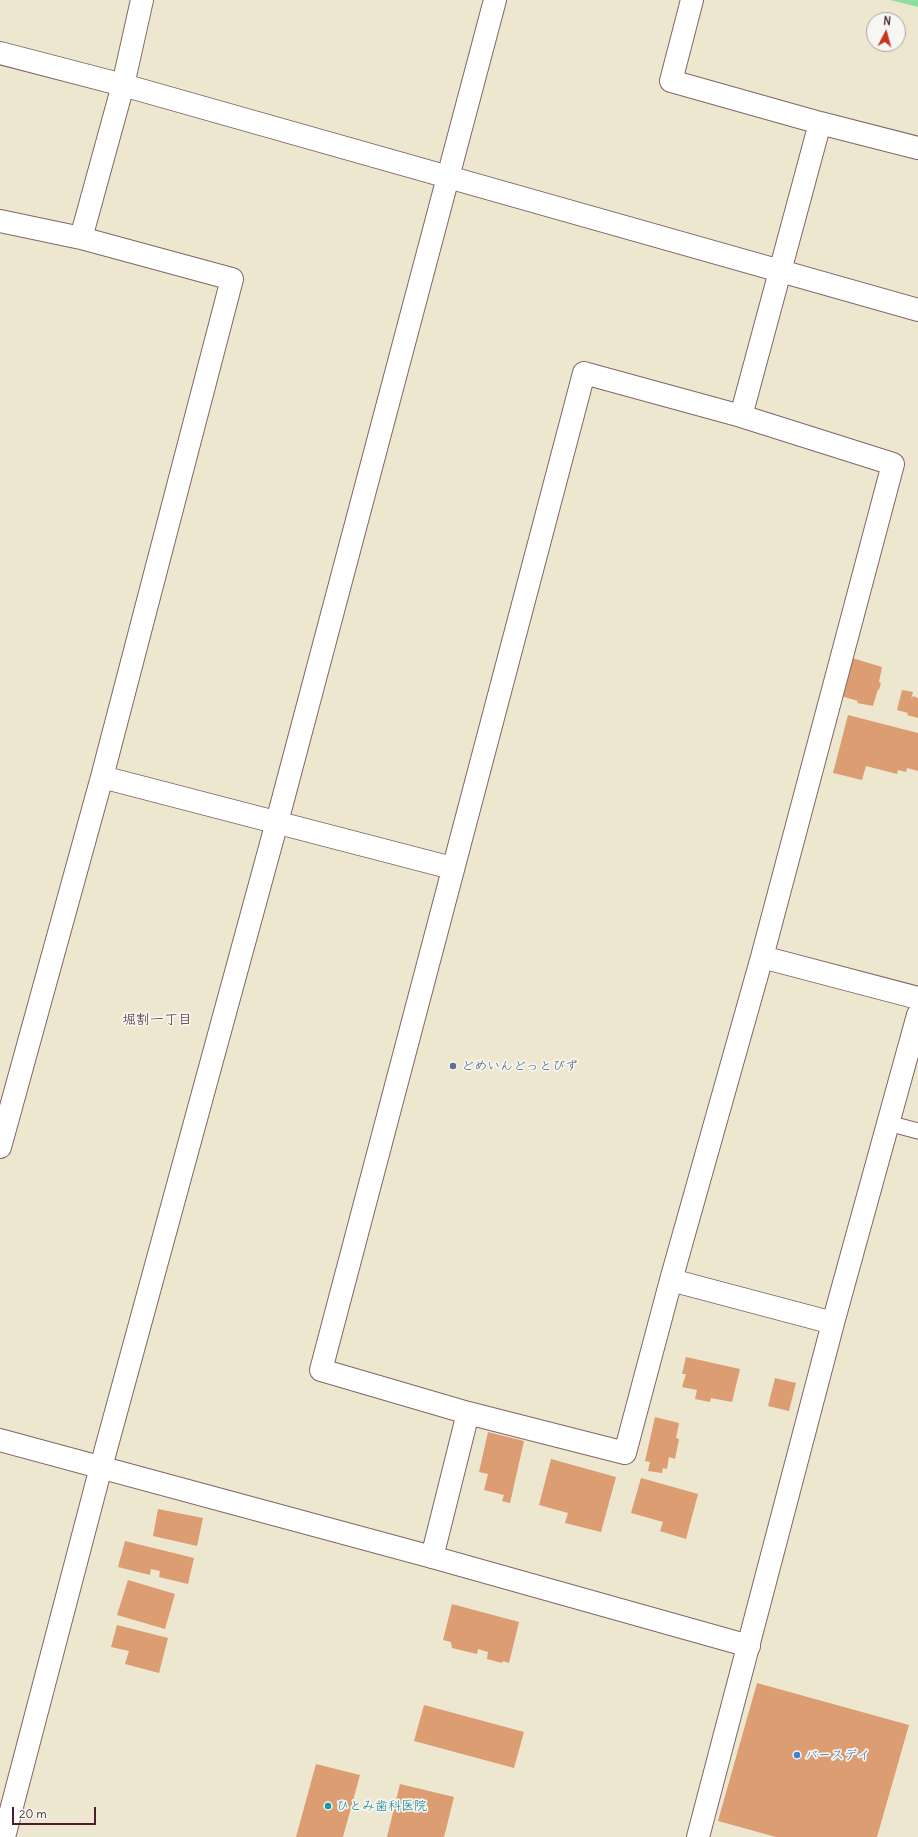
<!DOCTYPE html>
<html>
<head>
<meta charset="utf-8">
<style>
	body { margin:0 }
	#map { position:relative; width:918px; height:1837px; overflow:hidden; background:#ece7ce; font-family:Delius,sans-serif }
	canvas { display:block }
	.north { position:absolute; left:866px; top:12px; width:40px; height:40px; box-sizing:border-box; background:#f6f6f2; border:1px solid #b1a0a2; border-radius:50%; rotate:6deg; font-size:11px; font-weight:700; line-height:16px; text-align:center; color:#4a1f2b }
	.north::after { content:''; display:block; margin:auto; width:14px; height:18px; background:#c8321e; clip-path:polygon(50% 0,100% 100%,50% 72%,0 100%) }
	.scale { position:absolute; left:12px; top:1807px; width:84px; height:18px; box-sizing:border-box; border:2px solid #4a1f2b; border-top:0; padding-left:5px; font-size:12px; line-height:14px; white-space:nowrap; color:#4a1f2b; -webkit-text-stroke:3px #f6f6f2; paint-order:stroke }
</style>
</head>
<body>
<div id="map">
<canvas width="918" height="1837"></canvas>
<div class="north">N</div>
<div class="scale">20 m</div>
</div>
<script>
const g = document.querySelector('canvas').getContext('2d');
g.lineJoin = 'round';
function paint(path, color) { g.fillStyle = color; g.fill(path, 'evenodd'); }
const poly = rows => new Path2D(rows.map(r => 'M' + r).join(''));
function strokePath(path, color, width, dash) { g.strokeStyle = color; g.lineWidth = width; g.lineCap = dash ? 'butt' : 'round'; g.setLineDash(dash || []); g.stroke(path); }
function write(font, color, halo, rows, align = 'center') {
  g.font = font + ' Delius,"Klee One",sans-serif'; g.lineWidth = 3.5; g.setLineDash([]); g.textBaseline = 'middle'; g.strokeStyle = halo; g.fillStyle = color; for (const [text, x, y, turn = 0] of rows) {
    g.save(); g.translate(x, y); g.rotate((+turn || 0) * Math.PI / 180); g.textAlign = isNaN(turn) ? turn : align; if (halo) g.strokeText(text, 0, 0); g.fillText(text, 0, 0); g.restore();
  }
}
const green = poly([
	[890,0,918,0,918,7]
]);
const building = poly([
	[852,658,882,667,879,682,881,683,879,690,878,689,873,706,857,703,858,701,841,696],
	[902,690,913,692,911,700,913,696,918,698,918,718,907,715,908,713,897,710],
	[848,715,918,733,918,771,907,768,906,772,898,770,897,774,866,766,862,780,833,773],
	[686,1357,740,1369,732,1402,711,1398,710,1402,695,1399,697,1390,682,1387,686,1374,682,1374],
	[775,1378,796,1383,789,1411,768,1406],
	[655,1417,679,1423,676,1438,679,1439,675,1459,669,1457,667,1469,663,1468,662,1473,648,1471,650,1462,645,1461],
	[488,1432,524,1441,510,1503,502,1501,504,1495,484,1490,488,1474,479,1472],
	[551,1459,616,1477,601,1532,565,1523,568,1513,539,1505],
	[641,1478,698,1494,686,1539,660,1531,663,1522,631,1513],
	[158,1509,203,1518,197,1546,153,1536],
	[125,1541,194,1558,188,1584,159,1577,160,1571,151,1569,150,1575,118,1567],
	[128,1580,175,1594,165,1629,117,1615],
	[452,1604,519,1622,509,1663,503,1661,502,1663,487,1659,488,1652,478,1649,477,1654,452,1648,451,1642,443,1640],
	[117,1625,168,1638,159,1673,125,1664,129,1651,111,1647],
	[757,1683,909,1725,877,1837,776,1837,718,1821],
	[424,1705,524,1732,514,1768,414,1741],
	[316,1764,360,1775,343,1837,296,1837],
	[400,1784,454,1797,444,1837,387,1837]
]);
const service = poly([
	[888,1123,918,1131]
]);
const minor = poly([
	[692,0,671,81,820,123,918,148],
	[0,221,81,238,232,279,102,777,0,1147],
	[81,238,123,85,142,0],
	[584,373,741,416,893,464,762,957,671,1280,625,1453,468,1413,321,1370,584,373],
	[741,416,820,123],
	[102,777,452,868],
	[762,957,918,998],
	[671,1280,833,1323],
	[0,1440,432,1557,749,1646],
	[432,1557,468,1413],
	[4,1837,101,1467,277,822,495,0],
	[698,1837,833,1323,918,1015]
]);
const tertiary = poly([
	[0,53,123,85,918,310]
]);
const markers = [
	[453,1066,4,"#5c6f8a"],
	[797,1755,4,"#3f7fe0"],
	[328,1806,4,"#0f9aa8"]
];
const serviceNames = [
	["どめいんどっとびず",461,1066]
];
const shopNames = [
	["バースデイ",805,1755]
];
const cultureNames = [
	["ひとみ歯科医院",336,1806]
];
const neighbourhoodNames = [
	["堀割一丁目",157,1020]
];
paint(green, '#8dde9f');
paint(building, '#dc9d73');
strokePath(service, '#836564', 17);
strokePath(minor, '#836564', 24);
strokePath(tertiary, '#836564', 24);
strokePath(service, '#fff', 15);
strokePath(minor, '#fff', 22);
strokePath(tertiary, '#fff', 22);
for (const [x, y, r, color] of markers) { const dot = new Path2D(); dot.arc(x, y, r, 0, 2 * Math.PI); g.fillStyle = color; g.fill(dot); strokePath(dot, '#f6f6f2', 1.5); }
write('13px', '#4e5e75', '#f6f6f2', serviceNames, 'left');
write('13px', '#366cbe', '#f6f6f2', shopNames, 'left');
write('13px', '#0d838f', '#f6f6f2', cultureNames, 'left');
write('14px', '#4a1f2b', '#f6f6f2', neighbourhoodNames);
</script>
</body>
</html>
